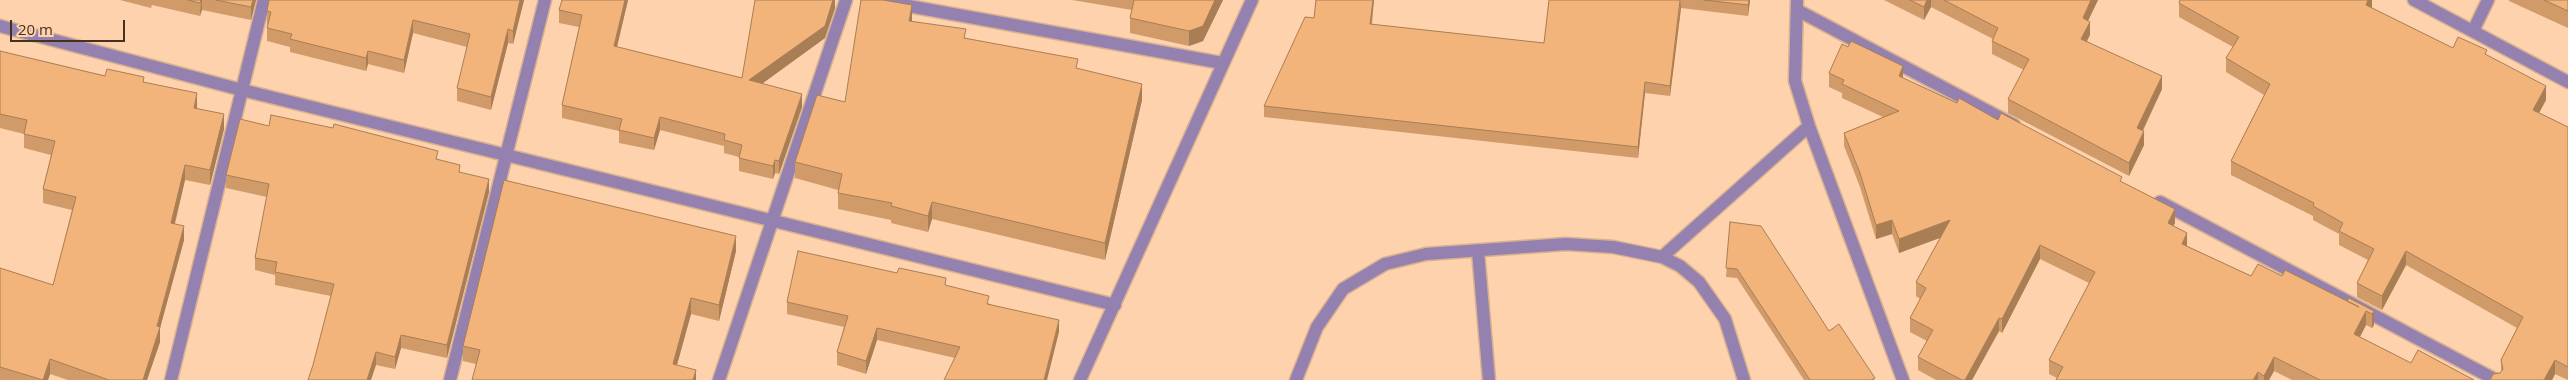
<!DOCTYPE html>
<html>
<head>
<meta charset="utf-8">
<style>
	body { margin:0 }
	#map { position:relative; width:2568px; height:380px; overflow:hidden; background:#fdd2ac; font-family:"Open Sans",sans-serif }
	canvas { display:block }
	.scale { position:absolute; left:10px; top:20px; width:115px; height:22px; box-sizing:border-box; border:2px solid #46311e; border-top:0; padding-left:6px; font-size:15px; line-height:18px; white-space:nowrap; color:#46311e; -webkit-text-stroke:4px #fdd2ac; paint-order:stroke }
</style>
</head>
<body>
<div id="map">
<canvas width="2568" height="380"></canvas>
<div class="scale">20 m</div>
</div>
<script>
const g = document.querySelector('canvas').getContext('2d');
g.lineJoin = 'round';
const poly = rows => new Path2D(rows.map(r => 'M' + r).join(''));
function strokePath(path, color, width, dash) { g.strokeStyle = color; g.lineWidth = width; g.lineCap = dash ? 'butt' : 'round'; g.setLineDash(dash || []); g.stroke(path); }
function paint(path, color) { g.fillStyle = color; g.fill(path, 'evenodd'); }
const minor = poly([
	[876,0,1222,63],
	[1797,0,1795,81,1809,126,1903,380],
	[2414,0,2568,82],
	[1797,10,2014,125],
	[0,26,242,90,1115,305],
	[2473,31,2488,0],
	[2160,202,2496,380],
	[1478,251,1489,380],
	[1662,257,1809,126],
	[171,380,264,0],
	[450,380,545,0],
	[719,380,846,0],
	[1080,380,1252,0],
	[1296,380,1317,327,1343,289,1385,264,1426,254,1566,244,1613,247,1662,257,1680,266,1699,282,1725,319,1744,380]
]);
const wall = poly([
	[120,0,256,0,251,20,202,10,200,16,152,5,151,8],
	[524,0,513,44,508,43,491,110,457,101,457,88,467,47,413,33,404,73,368,64,366,71,290,52,290,47,267,41,267,28,268,24,267,24,267,11],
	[628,0,617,47,742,78,835,0,835,8,825,38,762,84,802,107,779,174,775,173,773,179,739,171,739,157,724,153,724,146,660,130,654,150,619,143,619,131,562,118,562,105,579,27,559,23,559,10],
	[1072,0,1223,0,1203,41,1189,46,1130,33,1130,18,1132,10],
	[1316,0,1374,0,1372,25,1544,43,1549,0,1750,0,1748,16,1681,8,1670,96,1645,93,1638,158,1264,117,1264,106,1314,18],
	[1884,0,2098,0,2088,21,2090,35,2087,41,2162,89,2143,131,2144,145,2129,176,2008,113,2008,99,2024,70,1992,54,1992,41,1993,39,1931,7,1924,20],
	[2372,0,2372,8,2453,48,2487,55,2546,100,2539,113,2568,127,2568,380,2555,374,2552,380,2490,380,2501,372,2501,360,2517,328,2406,265,2382,310,2357,297,2357,283,2368,260,2339,245,2339,234,2313,220,2313,216,2231,175,2231,161,2264,95,2226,72,2226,58,2233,47,2179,17,2179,3],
	[2509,0,2568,0,2568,28,2509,1],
	[912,21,966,38,1078,69,1142,100,1105,260,932,219,928,232,891,223,891,220,838,209,838,190,795,178,795,162,845,102],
	[1848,47,1903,78,1957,103,1998,120,2122,182,2175,223,2173,226,2187,246,2251,276,2282,276,2347,301,2374,311,2374,325,2372,328,2366,325,2360,337,2411,363,2474,380,2292,380,2274,371,2269,380,2056,380,2057,378,2049,374,2049,360,2089,283,2040,259,2002,333,1999,331,1972,380,1936,380,1918,370,1918,357,1927,341,1910,332,1910,318,1920,299,1916,296,1916,282,1940,238,1899,253,1892,234,1876,239,1860,187,1844,146,1844,133,1883,117,1842,98,1842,93,1829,87,1829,73],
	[0,51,105,76,144,82,197,108,224,129,210,185,185,180,175,224,184,240,160,328,160,342,147,380,68,380,50,374,48,380,0,380,0,268,53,285,72,210,43,203,43,189,51,155,24,148,24,134,0,128],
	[269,126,438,159,460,172,489,192,447,358,401,348,395,369,376,365,313,365,331,296,275,285,275,275,255,270,255,258,267,197,226,188,226,175],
	[1730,222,1829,331,1875,380,1804,380,1737,278,1726,277],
	[736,251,719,321,691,314,677,365,696,380,476,364,463,361,463,346],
	[946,286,1059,332,955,358,877,340,866,374,837,365,837,352,844,327,787,314,787,302]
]);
const shadedWall = poly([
	[201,0,202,0,202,10,200,16],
	[253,0,256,0,251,20,251,7],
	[520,0,524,0,513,44,513,31],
	[625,0,628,0,614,59,614,46],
	[833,0,835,0,835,8,825,38,749,93,749,80],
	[1215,0,1223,0,1203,41,1189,46,1189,31],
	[1373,0,1374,0,1370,35,1370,24],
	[1681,0,1681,8,1670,96,1670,86],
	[1749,0,1750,0,1748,16,1748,5],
	[1927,0,1931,0,1931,7,1924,20,1924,7],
	[2091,0,2098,0,2083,31,2083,18],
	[2368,0,2372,0,2372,7,2366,19,2366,5],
	[912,5,912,21,909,21],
	[413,20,413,33,404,73,404,60],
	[2090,22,2090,35,2081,52,2081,39],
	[508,29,508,43,491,110,491,97],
	[368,51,368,64,366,71,366,58],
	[1903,66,1903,80,1899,76],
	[2162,76,2162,89,2137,142,2137,128],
	[1645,82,1645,93,1638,158,1638,147],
	[1142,84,1142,100,1105,260,1105,243],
	[2546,86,2546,100,2533,124,2533,110],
	[197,93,197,108,194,122,194,108],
	[802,94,802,107,779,174,779,161],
	[224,114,224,129,210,185,210,170],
	[660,117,660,130,654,150,654,138],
	[2144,131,2144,145,2129,176,2129,163],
	[775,160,775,173,773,179,773,166],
	[185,165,185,180,171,238,171,223],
	[489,179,489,192,447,358,447,345],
	[932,202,932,219,928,232,928,216],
	[2175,209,2175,223,2168,237,2168,223],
	[1892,220,1892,234,1876,239,1876,225],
	[1950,220,1950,234,1899,253,1899,239],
	[184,226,184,240,160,328,160,342,147,380,143,380],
	[2187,233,2187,247,2182,244],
	[736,236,736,251,719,321,719,305],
	[2040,245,2040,259,2002,333,2002,319],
	[2406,251,2406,265,2382,310,2382,296],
	[691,298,691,314,673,379,673,364],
	[2366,311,2366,325,2354,348,2354,334],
	[2374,311,2374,325,2372,328,2372,314],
	[1999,318,1999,331,1972,380,1965,380],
	[1059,320,1059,332,1047,380,1044,380],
	[877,328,877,340,866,374,866,361],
	[401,335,401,348,395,369,395,357],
	[376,352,376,365,371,380,367,380],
	[2274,357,2274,371,2269,380,2264,380,2264,376],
	[50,359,50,374,48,380,43,380],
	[2555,360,2555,374,2552,380,2544,380],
	[696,370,696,380,693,380],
	[2258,372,2258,380,2253,380]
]);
const building = poly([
	[188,0,201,0,200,3,188,0],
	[216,0,253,0,251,7,216,0],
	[269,0,520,0,513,31,508,29,491,97,457,88,470,34,413,20,404,60,368,51,366,58,290,39,292,34,267,28,271,12,267,11,269,0],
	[562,0,625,0,614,46,742,78,755,0,833,0,825,26,749,80,802,94,779,161,775,160,773,166,739,158,742,145,724,140,725,134,660,117,654,138,619,130,622,119,562,105,582,15,559,10,562,0],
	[861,0,883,0,912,5,909,21,966,29,964,38,1078,59,1076,68,1142,84,1105,243,932,202,928,216,891,206,892,203,838,193,842,174,795,162,817,95,845,102,861,0],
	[1134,0,1215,0,1203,26,1189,31,1130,18,1134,0],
	[1316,0,1373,0,1370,24,1544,43,1549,0,1680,0,1670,86,1645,82,1638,147,1264,106,1305,17,1314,18,1316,0],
	[1704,0,1749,0,1748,5,1704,0],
	[1910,0,1927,0,1924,7,1910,0],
	[1944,0,2091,0,2083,18,2090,22,2081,39,2162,76,2137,128,2144,131,2129,163,2008,99,2029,59,1992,41,1998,28,1944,0],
	[2180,0,2368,0,2366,5,2453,48,2458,37,2487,50,2485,54,2546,86,2533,110,2568,127,2568,367,2555,360,2544,380,2490,380,2493,374,2500,373,2503,369,2501,360,2523,317,2406,251,2382,296,2357,283,2374,249,2339,231,2343,223,2313,206,2314,203,2231,161,2270,84,2226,58,2239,37,2179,3,2180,0],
	[2544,0,2568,0,2568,11,2544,0],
	[1851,41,1903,66,1899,76,1957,103,1959,98,1998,120,2001,113,2122,177,2120,181,2175,209,2168,223,2187,233,2182,244,2251,276,2258,264,2282,276,2285,270,2359,307,2347,301,2349,298,2374,311,2372,314,2366,311,2354,334,2411,363,2418,350,2474,380,2320,380,2274,357,2264,376,2258,372,2253,380,2056,380,2063,367,2049,360,2095,272,2040,245,2002,319,1999,318,1965,380,1962,380,1918,357,1933,330,1910,318,1926,288,1916,282,1950,220,1899,239,1892,220,1876,225,1860,173,1844,133,1899,111,1842,84,1844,80,1829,73,1842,44,1848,47,1851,41],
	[0,51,105,76,107,69,144,77,143,82,197,93,194,108,224,114,210,170,185,165,171,223,184,226,157,326,160,327,143,380,109,380,50,359,43,380,0,367,0,268,53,285,76,197,43,189,55,141,24,134,27,120,0,114,0,51],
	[271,115,333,128,334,124,438,151,436,159,460,165,459,172,489,179,447,345,401,335,395,357,376,352,367,380,308,380,313,365,334,284,275,272,277,262,255,258,269,184,226,175,240,119,269,126,271,115],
	[504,180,736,236,719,305,691,298,673,364,696,370,693,380,472,380,480,350,463,346,504,180],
	[1730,222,1761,226,1829,331,1839,324,1875,378,1871,380,1810,380,1737,269,1726,268,1730,222],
	[798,251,897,273,899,268,946,278,945,285,989,296,987,304,1059,320,1044,380,944,380,960,347,877,328,866,361,837,352,848,316,787,302,798,251]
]);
strokePath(minor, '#d8b290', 15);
strokePath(minor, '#9581b0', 12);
paint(wall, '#d09b69');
paint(shadedWall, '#a97e55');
paint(building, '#f2b47a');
strokePath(building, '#a97e55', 1);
</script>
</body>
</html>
